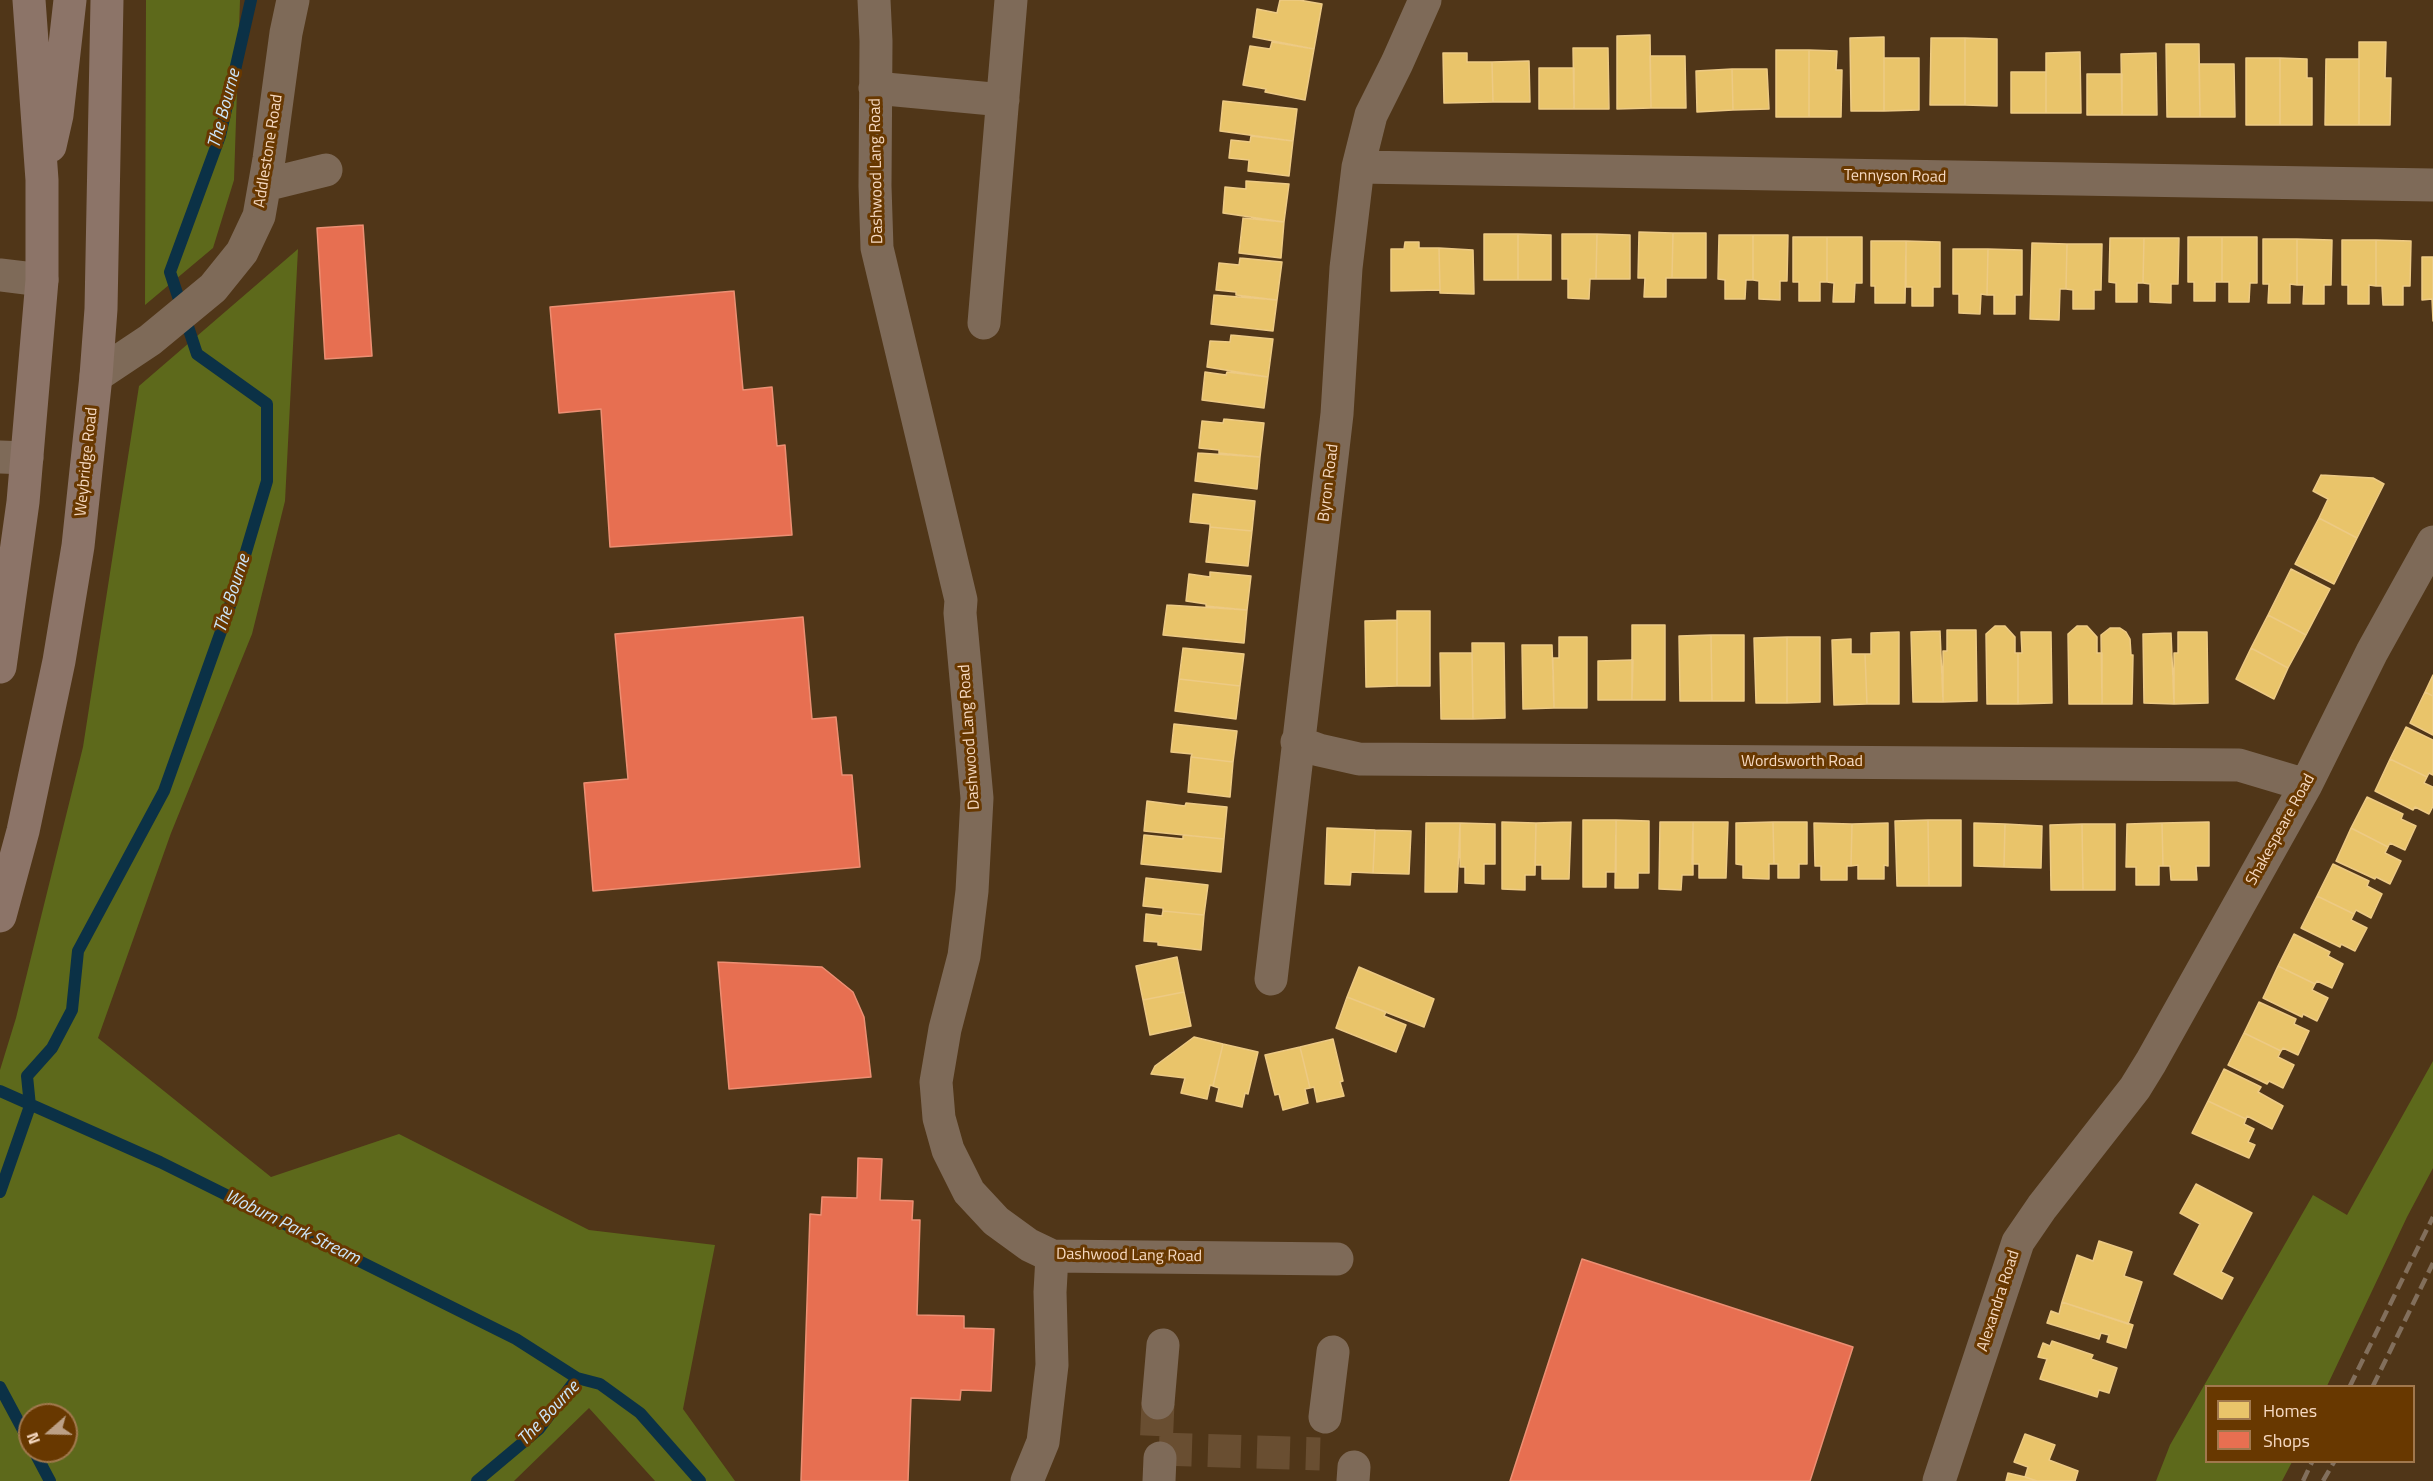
<!DOCTYPE html>
<html>
<head>
<meta charset="utf-8">
<style>
	body { margin:0 }
	#map { position:relative; width:2433px; height:1481px; overflow:hidden; background:#503618; font-family:"Titillium Web",sans-serif }
	canvas { display:block }
	.legend { position:absolute; left:2205px; top:1385px; width:210px; height:78px; box-sizing:border-box; background:#683800; border:2px solid #a1784d; margin:0; padding:8px 10px; list-style:none; font-size:18px; color:#f6d9c1 }
	.legend li { display:flex; align-items:center; gap:12px; height:30px }
	.legend b { width:30px; border:2px solid #a1784d }
	.north { position:absolute; left:18px; top:1403px; width:60px; height:60px; box-sizing:border-box; background:#683800; border:2px solid #a1784d; border-radius:50%; rotate:250deg; font-size:16px; font-weight:700; line-height:24px; text-align:center; color:#f6d9c1 }
	.north::after { content:''; display:block; margin:auto; width:21px; height:27px; background:#bca086; clip-path:polygon(50% 0,100% 100%,50% 72%,0 100%) }
</style>
</head>
<body>
<div id="map">
<canvas width="2433" height="1481"></canvas>
<ul class="legend">
<li><b style="height:16px;background:#e9c46a"></b>Homes</li>
<li><b style="height:16px;background:#e76f51"></b>Shops</li>
</ul>
<div class="north">N</div>
</div>
<script>
const g = document.querySelector('canvas').getContext('2d');
g.lineJoin = 'round';
function paint(path, color) { g.fillStyle = color; g.fill(path, 'evenodd'); }
const poly = rows => new Path2D(rows.map(r => 'M' + r).join(''));
function strokePath(path, color, width, dash) { g.strokeStyle = color; g.lineWidth = width; g.lineCap = dash ? 'butt' : 'round'; g.setLineDash(dash || []); g.stroke(path); }
function write(font, color, halo, rows, align = 'center') {
  g.font = font + ' "Titillium Web",sans-serif'; g.lineWidth = 6; g.setLineDash([]); g.textBaseline = 'middle'; g.strokeStyle = halo; g.fillStyle = color; for (const [text, x, y, turn = 0] of rows) {
    g.save(); g.translate(x, y); g.rotate((+turn || 0) * Math.PI / 180); g.textAlign = isNaN(turn) ? turn : align; if (halo) g.strokeText(text, 0, 0); g.fillText(text, 0, 0); g.restore();
  }
}
const green = poly([
	[146,0,240,0,234,180,213,248,145,305],
	[298,249,285,501,252,634,171,833,98,1038,271,1177,399,1134,589,1230,715,1245,683,1409,735,1481,655,1481,589,1408,514,1481,0,1481,0,1070,16,1018,83,747,139,386],
	[30,1415,66,1415,66,1451,30,1451],
	[2433,1061,2433,1168,2407,1217,2327,1386,2206,1386,2206,1462,2292,1462,2282,1481,2156,1481,2170,1445,2313,1195,2347,1215]
]);
const homes = poly([
	[1280,0,1299,0,1322,4,1314,49,1253,37,1257,9,1277,13,1280,0],
	[1650,35,1651,108,1617,109,1617,36,1650,35],
	[1884,37,1884,111,1851,111,1850,38,1884,37],
	[1931,38,1965,38,1965,105,1930,105,1931,38],
	[1965,38,1997,39,1997,106,1965,105,1965,38],
	[1272,42,1314,49,1305,100,1265,92,1266,89,1243,85,1250,46,1270,49,1272,42],
	[2359,42,2386,42,2385,78,2391,78,2390,125,2359,125,2359,42],
	[2166,44,2199,44,2200,117,2167,117,2166,44],
	[1573,48,1608,48,1609,109,1574,109,1573,48],
	[1776,50,1809,50,1809,117,1776,117,1776,50],
	[1809,50,1837,51,1836,70,1842,70,1841,117,1809,117,1809,50],
	[2080,52,2081,113,2046,113,2046,53,2080,52],
	[1443,53,1467,53,1467,62,1492,62,1493,102,1444,103,1443,53],
	[2156,53,2157,115,2122,115,2121,54,2156,53],
	[1650,56,1685,56,1686,108,1651,108,1650,56],
	[1884,58,1919,58,1919,110,1884,111,1884,58],
	[2246,58,2280,58,2280,125,2246,125,2246,58],
	[2280,58,2307,59,2307,78,2312,78,2312,125,2280,125,2280,58],
	[2326,59,2359,59,2359,125,2325,125,2326,59],
	[1529,61,1530,102,1493,102,1492,62,1529,61],
	[2199,64,2234,64,2235,117,2200,117,2199,64],
	[1539,68,1574,68,1574,109,1539,109,1539,68],
	[1732,69,1733,110,1697,112,1696,71,1732,69],
	[1732,69,1767,69,1769,109,1733,110,1732,69],
	[2011,72,2046,72,2046,113,2011,113,2011,72],
	[2087,74,2122,74,2122,115,2087,115,2087,74],
	[1223,101,1297,109,1293,141,1220,131,1223,101],
	[1251,136,1293,141,1289,176,1248,171,1249,160,1229,158,1231,140,1250,142,1251,136],
	[1246,181,1289,184,1284,222,1223,213,1225,187,1246,189,1246,181],
	[1243,218,1284,222,1281,258,1239,253,1243,218],
	[1639,232,1673,233,1672,278,1666,278,1666,297,1644,297,1645,278,1638,278,1639,232],
	[1673,233,1706,233,1706,278,1672,278,1673,233],
	[1484,234,1518,234,1518,280,1484,280,1484,234],
	[1518,234,1551,235,1551,280,1518,280,1518,234],
	[1562,234,1597,234,1596,279,1590,279,1589,299,1568,298,1568,279,1562,279,1562,234],
	[1597,234,1630,235,1630,279,1596,279,1597,234],
	[1719,235,1753,235,1753,280,1746,280,1745,299,1725,299,1725,280,1718,279,1719,235],
	[1753,235,1788,235,1787,281,1780,281,1780,300,1759,299,1759,281,1753,280,1753,235],
	[1793,237,1827,237,1827,282,1820,282,1820,301,1799,301,1799,282,1793,282,1793,237],
	[1827,237,1862,237,1862,283,1855,283,1854,302,1833,302,1834,283,1827,282,1827,237],
	[2188,237,2222,237,2222,282,2215,282,2215,301,2194,301,2194,282,2188,282,2188,237],
	[2222,237,2257,237,2257,283,2250,283,2249,302,2229,302,2229,282,2222,282,2222,237],
	[2110,238,2144,238,2143,283,2137,283,2137,302,2116,302,2116,283,2109,282,2110,238],
	[2144,238,2179,238,2178,284,2171,284,2171,303,2150,302,2150,284,2143,283,2144,238],
	[2263,239,2297,239,2297,285,2290,284,2290,303,2268,303,2269,284,2263,284,2263,239],
	[2297,239,2332,240,2331,285,2324,285,2324,304,2303,304,2304,285,2297,285,2297,239],
	[2342,240,2376,240,2376,286,2369,285,2369,304,2348,304,2348,285,2342,285,2342,240],
	[2376,240,2411,241,2410,286,2403,286,2403,305,2383,305,2382,286,2376,286,2376,240],
	[1871,241,1906,241,1905,303,1875,303,1875,286,1871,286,1871,241],
	[1906,241,1940,242,1940,287,1933,287,1933,306,1912,306,1912,287,1906,287,1906,241],
	[1405,242,1419,242,1419,248,1439,248,1440,290,1391,291,1391,249,1404,249,1405,242],
	[2032,243,2067,244,2066,289,2060,289,2059,320,2030,319,2032,243],
	[2067,244,2102,244,2101,290,2094,290,2094,309,2073,309,2073,290,2066,289,2067,244],
	[1439,248,1473,250,1474,294,1440,293,1439,248],
	[1953,249,1988,249,1987,295,1981,294,1980,314,1959,313,1959,294,1953,294,1953,249],
	[1988,249,2022,250,2022,295,2015,295,2015,314,1994,314,1994,295,1987,295,1988,249],
	[2422,257,2433,257,2433,321,2432,299,2422,300,2422,257],
	[1240,258,1282,262,1277,300,1236,295,1236,292,1216,290,1219,263,1239,265,1240,258],
	[1214,295,1277,300,1273,331,1211,324,1214,295],
	[1231,335,1273,339,1268,377,1207,367,1210,341,1230,342,1231,335],
	[1205,372,1226,375,1227,372,1268,377,1264,408,1202,400,1205,372],
	[1224,419,1264,423,1260,457,1219,453,1219,450,1199,448,1202,421,1223,423,1224,419],
	[1198,453,1260,457,1257,489,1195,481,1198,453],
	[2321,475,2373,478,2384,484,2357,538,2319,518,2328,499,2313,491,2321,475],
	[1193,494,1255,501,1252,531,1210,527,1210,524,1190,522,1193,494],
	[2319,518,2357,538,2334,584,2295,564,2319,518],
	[1210,527,1252,531,1248,566,1206,562,1210,527],
	[2291,569,2330,589,2306,635,2268,615,2291,569],
	[1210,572,1251,576,1247,610,1206,606,1206,604,1186,601,1189,574,1210,577,1210,572],
	[1167,605,1247,610,1244,643,1163,635,1167,605],
	[1397,611,1430,611,1430,686,1397,686,1397,611],
	[2268,615,2306,635,2288,668,2251,648,2268,615],
	[1397,620,1397,686,1366,687,1365,621,1397,620],
	[1632,625,1665,625,1665,700,1632,700,1632,625],
	[1995,626,2005,626,2015,637,2015,653,2018,653,2018,704,1987,704,1986,634,1995,626],
	[2077,626,2087,626,2097,637,2097,653,2102,653,2102,704,2069,704,2068,634,2077,626],
	[2110,628,2120,628,2126,632,2130,639,2131,655,2133,655,2132,704,2102,704,2101,635,2110,628],
	[1947,630,1976,630,1977,701,1943,702,1943,651,1947,651,1947,630],
	[1940,631,1943,702,1913,702,1911,632,1940,631],
	[1899,632,1899,704,1867,704,1865,654,1871,654,1871,633,1899,632],
	[2021,632,2051,632,2052,703,2018,704,2018,653,2022,653,2021,632],
	[2178,632,2207,632,2208,703,2174,704,2174,653,2178,653,2178,632],
	[2171,633,2174,704,2144,703,2143,634,2171,633],
	[1711,635,1712,701,1680,701,1679,636,1711,635],
	[1711,635,1744,635,1744,701,1712,701,1711,635],
	[1559,637,1587,637,1587,708,1554,708,1553,658,1559,658,1559,637],
	[1787,637,1787,703,1756,703,1754,638,1787,637],
	[1787,637,1820,637,1820,702,1787,703,1787,637],
	[1851,639,1851,654,1865,654,1867,704,1834,705,1832,640,1851,639],
	[1472,643,1504,643,1505,718,1473,719,1472,643],
	[1522,645,1552,645,1554,708,1523,709,1522,645],
	[1183,648,1244,654,1240,686,1179,679,1183,648],
	[2251,648,2288,668,2274,699,2236,679,2251,648],
	[1440,653,1472,653,1473,719,1441,719,1440,653],
	[1633,660,1632,700,1598,700,1598,661,1633,660],
	[2433,675,2433,696,2425,692,2433,675],
	[1179,679,1240,686,1236,719,1175,711,1179,679],
	[2425,692,2433,696,2433,735,2410,723,2425,692],
	[1174,724,1237,731,1233,762,1191,757,1192,754,1171,752,1174,724],
	[2406,727,2433,740,2433,775,2429,773,2427,777,2390,759,2406,727],
	[1191,757,1233,762,1230,797,1188,792,1191,757],
	[2390,759,2427,777,2424,783,2433,787,2433,806,2429,814,2415,807,2413,810,2375,791,2390,759],
	[2367,797,2403,814,2401,819,2416,826,2405,850,2390,843,2388,847,2351,828,2367,797],
	[1147,801,1185,806,1186,803,1227,807,1224,839,1144,831,1147,801],
	[1583,820,1616,820,1616,872,1606,872,1606,887,1583,887,1583,820],
	[1616,820,1649,821,1649,873,1638,873,1638,888,1615,888,1616,820],
	[1928,820,1929,886,1897,886,1895,821,1928,820],
	[1928,820,1961,820,1961,886,1929,886,1928,820],
	[1502,822,1536,823,1535,875,1525,875,1525,890,1502,889,1502,822],
	[1571,822,1569,879,1542,879,1542,865,1535,865,1536,823,1571,822],
	[1660,822,1693,822,1693,875,1682,875,1681,890,1659,889,1660,822],
	[1693,822,1728,822,1726,878,1699,878,1699,864,1692,864,1693,822],
	[1773,822,1774,864,1769,864,1769,879,1743,878,1743,865,1736,864,1736,823,1773,822],
	[1773,822,1807,822,1807,864,1799,864,1799,878,1778,878,1778,864,1774,864,1773,822],
	[2209,822,2209,866,2196,866,2197,880,2171,880,2170,866,2163,866,2162,823,2209,822],
	[1426,823,1460,823,1457,892,1425,892,1426,823],
	[1460,823,1495,824,1495,864,1484,864,1484,884,1465,883,1465,867,1460,867,1460,823],
	[1814,823,1852,824,1851,866,1847,866,1847,880,1821,880,1821,866,1815,866,1814,823],
	[1888,823,1888,866,1884,865,1884,879,1858,879,1858,865,1851,866,1852,824,1888,823],
	[1974,823,2005,824,2004,867,1974,866,1974,823],
	[2162,823,2163,866,2159,866,2159,885,2136,885,2136,867,2126,867,2127,824,2162,823],
	[2005,824,2042,826,2041,868,2004,867,2005,824],
	[2082,824,2083,890,2051,890,2050,825,2082,824],
	[2082,824,2115,824,2115,890,2083,890,2082,824],
	[1327,828,1375,830,1373,873,1351,872,1350,885,1325,884,1327,828],
	[2351,828,2388,847,2385,853,2401,861,2390,884,2376,877,2375,879,2336,861,2351,828],
	[1375,830,1411,831,1409,874,1373,873,1375,830],
	[1144,835,1183,839,1183,835,1224,839,1221,872,1141,864,1144,835],
	[2333,864,2369,881,2367,886,2382,894,2371,918,2356,910,2354,914,2317,896,2333,864],
	[1146,878,1208,885,1204,915,1163,911,1163,908,1143,906,1146,878],
	[2317,896,2354,914,2351,920,2367,928,2355,951,2341,944,2340,947,2301,928,2317,896],
	[1163,911,1204,915,1201,950,1158,945,1158,942,1144,941,1146,914,1162,916,1163,911],
	[2294,934,2330,952,2328,956,2343,964,2332,988,2317,981,2315,984,2278,966,2294,934],
	[1177,957,1184,992,1143,1000,1136,966,1177,957],
	[2278,966,2315,984,2312,990,2328,998,2317,1021,2303,1014,2302,1017,2263,998,2278,966],
	[1359,967,1434,999,1424,1027,1347,997,1359,967],
	[1184,992,1191,1026,1150,1035,1143,1000,1184,992],
	[1347,997,1386,1012,1384,1016,1406,1025,1396,1052,1336,1028,1347,997],
	[2259,1002,2296,1019,2294,1024,2309,1031,2298,1055,2283,1048,2281,1051,2244,1033,2259,1002],
	[2244,1033,2281,1051,2278,1057,2294,1065,2283,1088,2269,1081,2267,1084,2228,1065,2244,1033],
	[1194,1037,1223,1044,1213,1086,1210,1085,1207,1099,1181,1093,1185,1078,1151,1074,1155,1066,1194,1037],
	[1333,1039,1343,1081,1340,1082,1344,1096,1317,1102,1314,1087,1310,1088,1300,1047,1333,1039],
	[1223,1044,1258,1052,1248,1094,1245,1093,1242,1107,1216,1101,1219,1088,1213,1086,1223,1044],
	[1300,1047,1310,1088,1305,1089,1308,1103,1283,1110,1279,1094,1275,1095,1265,1055,1300,1047],
	[2224,1069,2261,1087,2258,1092,2283,1106,2272,1129,2247,1116,2246,1119,2208,1101,2224,1069],
	[2208,1101,2246,1119,2244,1124,2254,1129,2248,1142,2255,1145,2249,1158,2192,1133,2208,1101],
	[2196,1184,2252,1213,2221,1272,2233,1278,2222,1299,2174,1274,2200,1224,2180,1213,2196,1184],
	[2099,1241,2132,1252,2124,1276,2142,1282,2128,1324,2062,1302,2077,1255,2093,1261,2099,1241],
	[2062,1302,2133,1325,2126,1348,2107,1342,2109,1335,2101,1333,2099,1339,2047,1323,2051,1311,2059,1314,2062,1302],
	[2052,1341,2093,1355,2091,1359,2117,1368,2109,1393,2099,1390,2097,1397,2040,1379,2047,1359,2038,1357,2043,1343,2050,1346,2052,1341],
	[2025,1434,2055,1445,2049,1460,2078,1471,2075,1481,2037,1481,2025,1477,2028,1467,2014,1462,2025,1434],
	[2008,1473,2025,1477,2037,1481,2006,1481,2008,1473]
]);
const shops = poly([
	[363,225,372,356,325,359,317,228,363,225],
	[734,291,743,390,772,387,777,446,785,445,792,535,610,547,601,409,559,413,550,307,734,291],
	[803,617,812,719,836,717,842,775,852,775,860,867,593,891,584,783,628,779,615,634,803,617],
	[718,962,822,967,853,992,864,1017,871,1077,729,1089,718,962],
	[858,1158,882,1159,880,1200,913,1201,912,1220,920,1220,917,1315,964,1316,964,1328,994,1329,991,1391,961,1390,960,1400,911,1398,908,1481,801,1481,810,1214,821,1215,822,1197,857,1198,858,1158],
	[1582,1259,1853,1347,1810,1481,1510,1481,1582,1259]
]);
const stream = poly([
	[0,1091,160,1162,516,1339,577,1378],
	[0,1192,30,1106,27,1076,52,1048,72,1010,78,951,164,791,229,609,267,481,267,404,197,354,170,272,220,136,251,0],
	[0,1387,30,1443],
	[34,1451,50,1481],
	[477,1481,539,1429,577,1378,600,1384,640,1413,700,1481]
]);
const minorTunnel = poly([
	[1158,1403,1156,1449,1320,1454]
]);
const minor = poly([
	[874,0,876,41,875,186,877,248,961,600,960,613,977,798,972,891,964,956,945,1029,936,1082,939,1118,948,1150,969,1192,996,1221,1029,1245,1052,1256,1337,1259],
	[875,88,1003,100],
	[1358,167,2433,185],
	[265,185,326,170],
	[0,275,42,280],
	[984,323,1011,0],
	[96,376,150,340,213,288,242,252,259,216,269,159,286,33,293,0],
	[0,457,27,458],
	[1297,742,1319,750,1359,759,2239,765,2306,785],
	[1271,979,1337,414,1346,268,1358,167,1371,115,1397,63,1425,0],
	[1158,1403,1163,1345],
	[1325,1417,1333,1352],
	[1027,1481,1043,1442,1052,1365,1050,1292,1052,1256],
	[1159,1481,1160,1458],
	[1353,1481,1354,1467],
	[1939,1481,2018,1242,2042,1207,2135,1088,2151,1062,2306,785,2372,652,2433,542]
]);
const major = poly([
	[50,146,57,115,70,0],
	[0,667,23,502,42,280,42,180,29,0],
	[0,916,23,831,59,661,78,546,96,376,101,309,107,0]
]);
const rail = poly([
	[2350,1386,2433,1217],
	[2373,1386,2433,1263],
	[2303,1481,2312,1462],
	[2323,1481,2334,1462]
]);
const streetNames = [
	["Addlestone Road",269,151,-81],
	["Dashwood Lang Road",877,171,-91],
	["Tennyson Road",1895,177,1],
	["Weybridge Road",87,462,-84],
	["Byron Road",1329,483,-83],
	["Dashwood Lang Road",970,737,-94],
	["Wordsworth Road",1802,762],
	["Shakespeare Road",2281,830,-61],
	["Dashwood Lang Road",1129,1256,1],
	["Alexandra Road",1999,1301,-72]
];
const waterNames = [
	["The Bourne",225,109,-75],
	["The Bourne",233,594,-72],
	["Woburn Park Stream",292,1228,26],
	["The Bourne",549,1414,-47]
];
paint(green, '#5d691b');
paint(homes, '#e9c46a');
strokePath(homes, '#edca84', 1.5);
paint(shops, '#e76f51');
strokePath(shops, '#ec8f73', 1.5);
strokePath(stream, '#0b3146', 12);
strokePath(minorTunnel, '#694e31', 33, [33, 16]);
strokePath(minor, '#7e6a58', 33);
strokePath(major, '#8c7468', 33);
strokePath(rail, '#826f5c', 4.5, [12, 6]);
write('16px', '#f6d9c1', '#683800', streetNames);
write('italic 18px', '#cce6fa', '#683800', waterNames);
</script>
</body>
</html>
